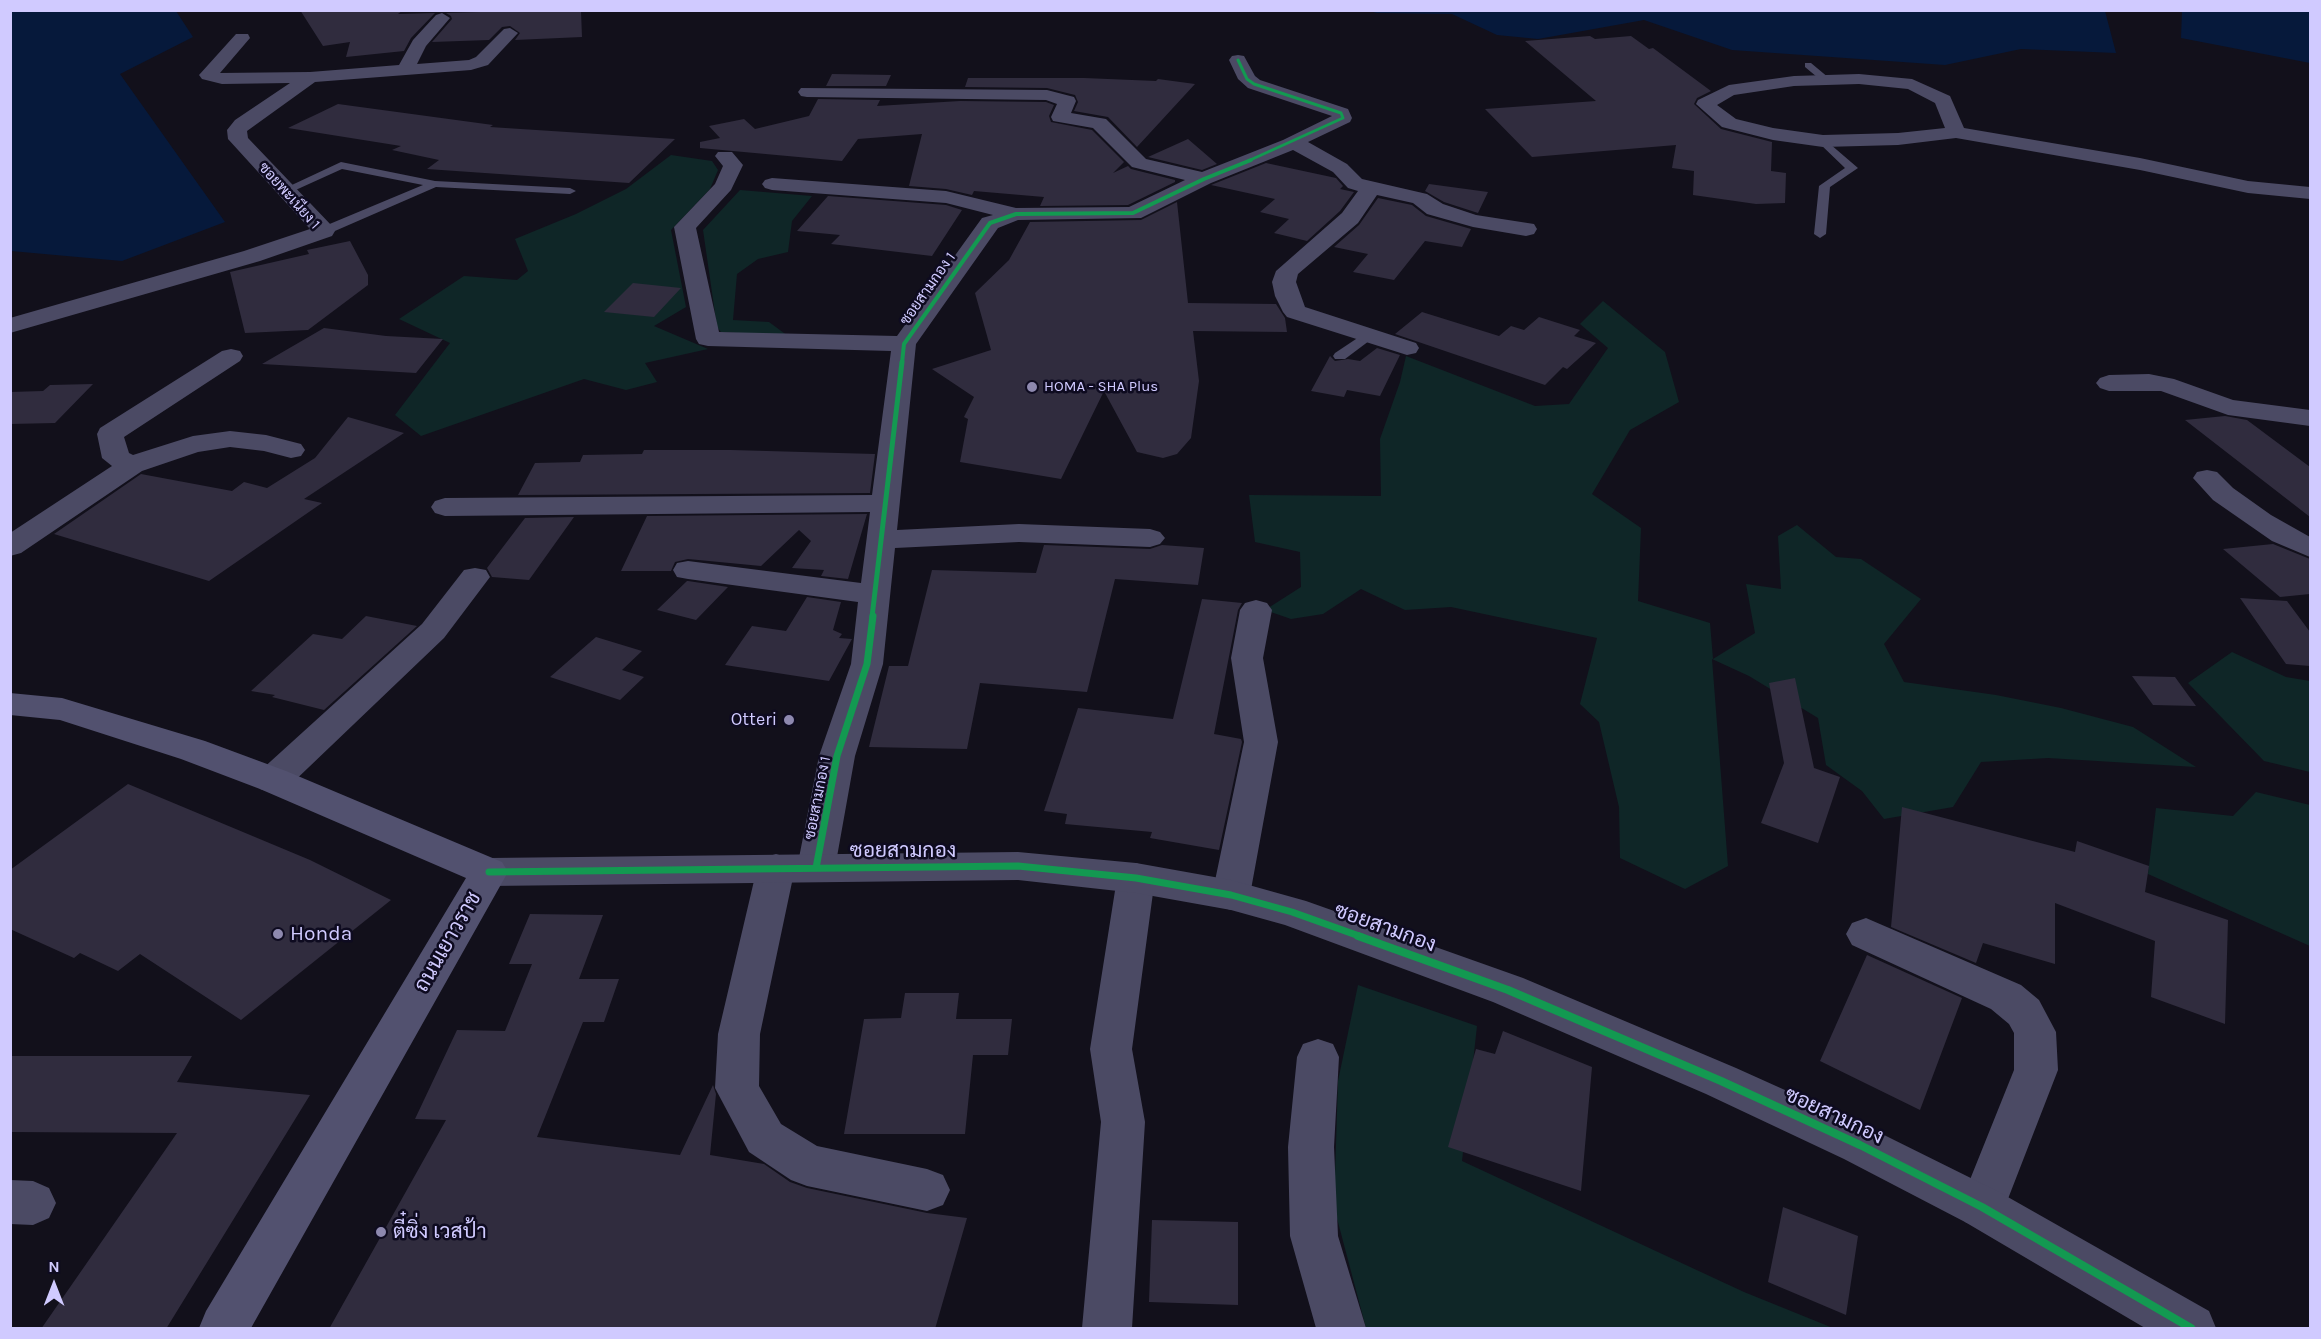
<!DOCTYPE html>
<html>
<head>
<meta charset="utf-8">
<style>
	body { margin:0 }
	#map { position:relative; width:2321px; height:1339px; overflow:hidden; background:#12101b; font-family:Karla,sans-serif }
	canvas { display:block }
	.frame { position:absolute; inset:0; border:12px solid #d0caff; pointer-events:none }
	.north { position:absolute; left:24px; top:1255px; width:60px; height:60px; -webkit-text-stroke:4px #0e0b20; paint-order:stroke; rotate:0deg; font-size:16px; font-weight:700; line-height:24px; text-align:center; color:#d0caff }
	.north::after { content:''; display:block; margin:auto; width:21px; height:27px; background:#d0caff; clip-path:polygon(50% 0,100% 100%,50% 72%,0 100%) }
</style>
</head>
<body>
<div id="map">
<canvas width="2321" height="1339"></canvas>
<div class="frame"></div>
<div class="north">N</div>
</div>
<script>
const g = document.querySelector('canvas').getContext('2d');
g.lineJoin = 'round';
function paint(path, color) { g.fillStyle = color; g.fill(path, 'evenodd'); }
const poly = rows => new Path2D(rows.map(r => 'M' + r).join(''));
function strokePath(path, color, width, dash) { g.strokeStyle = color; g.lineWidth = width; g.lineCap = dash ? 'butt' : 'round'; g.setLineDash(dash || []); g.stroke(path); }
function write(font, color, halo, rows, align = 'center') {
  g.font = font + ' Karla,Sarabun,sans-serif'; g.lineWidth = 5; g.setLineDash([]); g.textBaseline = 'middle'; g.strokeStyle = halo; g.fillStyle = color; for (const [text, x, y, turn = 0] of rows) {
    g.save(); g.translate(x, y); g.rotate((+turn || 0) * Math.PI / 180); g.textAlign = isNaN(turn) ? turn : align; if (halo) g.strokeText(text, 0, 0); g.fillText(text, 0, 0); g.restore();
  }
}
const green = poly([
	[671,155,712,161,718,170,710,189,671,230,686,307,654,326,708,349,645,363,657,382,626,390,584,379,421,436,395,415,450,343,399,319,464,276,517,280,528,271,515,239,576,214,626,189],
	[740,190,812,196,792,221,788,252,758,259,737,274,733,320,769,322,788,336,721,332,717,327,703,230],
	[1603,301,1665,352,1679,402,1630,430,1592,494,1641,528,1638,601,1710,623,1713,659,1755,633,1746,584,1781,589,1778,536,1797,525,1836,557,1861,559,1921,599,1884,644,1904,682,1996,695,2061,708,2133,727,2196,767,2048,758,1981,762,1953,807,1884,819,1862,791,1826,765,1818,718,1749,676,1712,659,1728,866,1685,889,1620,858,1619,807,1599,722,1580,704,1597,638,1451,607,1405,610,1361,589,1323,614,1291,619,1265,610,1301,587,1300,552,1255,542,1249,495,1381,496,1380,439,1400,382,1406,356,1535,406,1569,404,1608,348,1580,324],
	[2232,652,2286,677,2310,681,2310,772,2264,761,2188,683],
	[2256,792,2310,805,2310,946,2148,874,2156,808,2233,816],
	[1358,985,1477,1026,1462,1161,1744,1292,1833,1328,1366,1328,1334,1207,1338,1081]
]);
const water = poly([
	[10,11,176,11,193,37,120,74,225,222,122,261,11,251],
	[1369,11,2105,11,2116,53,2021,49,1945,65,1732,50,1644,20,1538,39,1497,35,1452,14,1377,13],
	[2182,11,2310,11,2310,63,2181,38]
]);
const building = poly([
	[300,10,403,10,398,14,435,13,411,38,404,51,346,57,350,42,323,46],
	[515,11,581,11,582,37,515,40,520,33,510,26,502,27,489,40,432,42,452,19,451,16,446,13],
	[1590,36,1595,39,1631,36,1649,49,1653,48,1711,91,1697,98,1694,104,1721,129,1772,142,1771,171,1786,173,1785,203,1756,204,1693,195,1694,171,1672,168,1676,145,1532,157,1485,109,1596,101,1525,41],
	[832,74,891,75,886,86,826,86],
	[968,78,1084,78,1156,81,1158,79,1195,84,1137,147,1108,117,1074,111,1078,102,1075,95,1047,88,965,87],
	[818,99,880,100,877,106,960,101,1046,102,1054,105,1049,116,1051,122,1092,130,1124,162,1113,173,1128,166,1131,169,1175,180,1175,182,1128,205,1040,206,1044,197,974,191,972,195,946,189,909,186,922,134,858,139,842,161,700,148,700,142,720,138,709,126,744,119,755,129,809,116],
	[338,104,493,125,490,127,675,139,629,183,427,169,439,160,392,150,401,146,288,128],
	[1188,139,1217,164,1202,170,1148,157],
	[1266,163,1336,178,1343,186,1340,189,1354,192,1340,211,1307,241,1274,233,1289,219,1260,212,1275,199,1211,185],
	[1429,184,1488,192,1478,213,1444,202,1425,191],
	[828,196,946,205,962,210,932,256,831,244,840,235,797,231],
	[1378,198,1412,205,1426,216,1471,229,1462,247,1425,241,1394,280,1353,272,1368,254,1334,247,1359,225],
	[1177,202,1188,303,1276,304,1285,318,1287,332,1193,331,1199,381,1191,438,1177,454,1163,458,1137,452,1104,391,1061,479,960,462,968,419,964,417,974,397,932,369,991,350,975,293,1009,260,1030,222,1141,220],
	[350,241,368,275,368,285,308,330,245,333,230,272,309,254,307,250],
	[633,283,681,288,654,317,604,312],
	[1422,312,1499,336,1511,326,1524,330,1539,317,1580,330,1574,336,1596,343,1567,369,1563,367,1545,385,1395,334],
	[324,328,386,336,443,339,416,373,262,364],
	[1377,348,1400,355,1380,396,1347,390,1344,397,1311,391,1330,356,1335,361,1348,359,1360,361],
	[93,384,55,423,10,424,10,392,43,391,50,385],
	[2225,416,2247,420,2310,467,2310,517,2185,420],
	[348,417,404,433,304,499,322,503,209,581,54,534,141,474,232,491,244,482,267,488,315,458],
	[644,450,731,450,875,454,870,493,518,495,535,463,580,462,583,455,642,454],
	[867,514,848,579,821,576,824,570,792,568,811,541,799,530,761,566,688,559,675,562,671,571,621,571,647,516],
	[574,517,529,580,492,577,487,568,525,518],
	[2273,544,2310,559,2310,594,2280,597,2223,549],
	[1044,545,1150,549,1162,545,1204,548,1198,585,1115,579,1087,692,980,683,967,749,869,747,889,666,908,666,932,570,1036,573],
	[687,581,688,581,728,587,696,620,657,610],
	[807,597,841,602,833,630,842,634,839,638,852,639,829,681,725,665,752,626,786,631],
	[2240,598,2287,601,2310,632,2310,666,2286,664],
	[1202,599,1242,603,1238,610,1214,734,1241,739,1242,742,1219,850,1150,838,1152,832,1065,824,1067,814,1044,811,1078,708,1173,719],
	[366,616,417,626,324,710,272,697,275,695,251,691,313,634,342,639],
	[596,637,642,651,622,670,644,677,620,700,550,677],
	[2132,676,2175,677,2196,706,2153,705],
	[1795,678,1814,768,1840,777,1818,843,1761,823,1784,763,1769,683],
	[128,784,310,860,391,900,241,1020,140,954,118,971,80,953,74,958,10,929,10,870],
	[1902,807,2075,852,2077,841,2149,866,2145,892,2228,920,2225,1024,2151,997,2155,941,2055,903,2055,964,1983,943,1976,963,1891,927],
	[530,914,603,915,579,979,619,979,604,1022,583,1022,537,1137,680,1155,713,1085,716,1094,710,1155,764,1164,790,1182,807,1188,927,1213,967,1218,935,1329,329,1329,446,1120,415,1119,457,1030,505,1031,532,964,509,964],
	[1867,955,1962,998,1920,1110,1820,1061],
	[905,993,959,993,956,1019,1012,1019,1008,1055,973,1055,965,1134,844,1134,864,1019,901,1018],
	[1503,1031,1592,1067,1581,1191,1448,1147,1476,1049,1495,1054],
	[10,1056,192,1056,177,1082,310,1095,166,1329,41,1329,177,1133,10,1132],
	[1783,1207,1858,1236,1846,1315,1768,1282],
	[1152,1220,1238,1222,1238,1305,1149,1302]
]);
const service = poly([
	[1805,63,1811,63,1829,78,1829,82,1823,82,1805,67,1805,63],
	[1823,138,1858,168,1830,187,1826,234,1820,238,1814,234,1819,186,1845,168,1819,143,1819,139,1823,138],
	[341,162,435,181,570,188,576,191,570,194,436,187,328,234,320,234,320,228,423,185,342,169,289,193,285,194,279,191,341,162],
	[1368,331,1373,332,1375,335,1373,338,1345,359,1335,359,1333,356,1335,353,1368,331]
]);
const minor = poly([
	[442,13,450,18,426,46,417,64,469,60,476,57,504,29,510,28,518,33,488,65,471,70,315,82,247,131,248,138,332,226,335,231,332,236,260,261,10,333,10,318,244,251,310,229,228,139,227,130,235,120,290,83,222,84,202,79,199,75,236,34,248,34,250,38,220,73,310,72,399,65,413,40,436,15,442,13],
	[1238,55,1244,56,1255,76,1260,80,1348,109,1352,118,1350,122,1308,142,1347,164,1362,179,1427,194,1443,204,1476,215,1534,224,1537,229,1534,234,1526,236,1473,227,1427,214,1413,203,1377,195,1358,223,1298,274,1296,282,1305,307,1416,343,1419,348,1416,353,1407,355,1287,317,1283,312,1275,296,1272,282,1276,271,1342,213,1358,191,1348,188,1333,172,1293,150,1211,183,1141,218,1018,220,998,228,916,344,897,530,1019,524,1150,529,1160,532,1165,538,1160,544,1150,547,1019,542,895,548,883,664,855,756,835,868,829,878,816,882,803,878,797,868,819,756,851,664,858,602,688,579,677,577,673,570,677,563,688,561,861,583,870,512,445,516,435,513,431,507,435,501,445,498,872,495,891,351,708,346,699,344,696,339,674,227,715,184,723,166,715,156,718,152,732,152,743,165,731,190,696,228,719,332,897,336,982,218,993,215,946,203,772,190,765,188,762,184,765,180,772,178,946,191,1016,208,1129,207,1185,180,1132,167,1093,128,1053,121,1051,117,1057,104,1046,100,807,97,801,96,798,92,801,88,1047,90,1074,97,1076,101,1071,113,1106,119,1146,159,1202,172,1283,140,1332,116,1248,88,1238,79,1229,60,1232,56,1238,55],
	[1859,74,1912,79,1950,96,1964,128,2140,158,2248,181,2310,187,2310,199,2248,193,2140,170,1956,138,1898,145,1823,147,1773,140,1722,127,1696,104,1698,100,1729,85,1794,76,1859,74],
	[1859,84,1908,89,1935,103,1945,128,1898,133,1823,135,1773,128,1736,119,1717,105,1734,95,1794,86,1859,84],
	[231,349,240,351,243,356,240,361,124,437,129,453,133,455,193,436,230,431,266,435,301,444,305,450,301,456,291,458,264,451,230,447,198,452,142,471,21,553,10,556,10,533,112,466,102,458,97,434,100,428,222,351,231,349],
	[2149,374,2174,379,2233,400,2310,410,2310,426,2228,415,2161,391,2109,391,2100,388,2096,383,2100,378,2109,375,2149,374],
	[2207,470,2217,472,2233,488,2271,515,2310,537,2310,557,2272,541,2213,500,2193,478,2197,472,2207,470],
	[475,568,486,570,490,577,444,638,286,789,273,793,260,789,255,780,260,771,422,624,464,570,475,568],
	[1256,600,1267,603,1272,610,1263,658,1278,742,1250,895,1245,906,1231,910,1217,906,1212,895,1244,742,1231,658,1240,610,1245,603,1256,600],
	[776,854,789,858,795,868,760,1034,759,1086,781,1124,817,1146,927,1169,943,1175,950,1190,943,1205,927,1211,807,1186,791,1180,749,1152,715,1088,718,1034,757,868,763,858,776,854],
	[1136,863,1150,868,1155,878,1132,1049,1145,1122,1132,1328,1082,1328,1101,1122,1090,1049,1117,878,1122,868,1136,863],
	[1866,918,2021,985,2039,1000,2056,1032,2058,1070,1999,1222,1982,1229,1965,1222,1959,1207,2014,1070,2014,1033,2009,1024,1991,1009,1852,945,1846,934,1852,923,1866,918],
	[1318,1039,1333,1044,1339,1057,1334,1147,1338,1236,1366,1328,1316,1328,1290,1236,1288,1147,1297,1057,1303,1044,1318,1039],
	[10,1180,33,1181,49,1188,56,1203,49,1218,33,1225,10,1224,10,1180]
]);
const tertiary = poly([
	[1018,852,1136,863,1231,880,1306,901,1523,978,1736,1068,1876,1131,1999,1192,2209,1311,2216,1328,2145,1328,1965,1222,1844,1159,1706,1094,1493,1002,1285,925,1231,910,1136,893,1018,880,489,886,476,882,470,872,476,862,489,858,1018,852]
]);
const secondary = poly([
	[10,693,62,698,205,741,286,771,502,862,508,872,251,1328,199,1328,206,1311,466,878,260,789,181,759,60,720,10,715,10,693]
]);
const cyclewayFar4 = poly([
	[1238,60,1247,79,1254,84,1341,113,1343,118,1248,161]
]);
const cyclewayFar3 = poly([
	[902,363,904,344,990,223,1016,214,1133,213,1204,179,1251,160]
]);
const cyclewayFar2 = poly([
	[872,617,902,362]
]);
const cyclewayFar1 = poly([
	[816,868,837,756,867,664,873,616],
	[489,872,1018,866,1136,878,1231,895,1292,912,1362,937]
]);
const cycleway = poly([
	[1358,936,1508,990,1721,1081,1860,1145,1982,1207,2191,1328]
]);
const markers = [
	[1032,387,6,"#8e89af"],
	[789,720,6,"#8e89af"],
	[278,934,6,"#8e89af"],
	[381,1232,6,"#8e89af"]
];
const farStreetnames = [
	["ซอยพะเนียง 1",289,196,48],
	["ซอยสามกอง 1",928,289,-55],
	["ซอยสามกอง 1",818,798,-79]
];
const farPoinames = [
	["HOMA - SHA Plus",1044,387]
];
const poiNames = [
	["Otteri",777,720]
];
const nearStreetnames = [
	["ซอยสามกอง",903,851],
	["ซอยสามกอง",1385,928,20],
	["ถนนเยาวราช",448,942,-60],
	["ซอยสามกอง",1834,1116,25]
];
const nearPoinames = [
	["Honda",290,934],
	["ตี๋ซิ่ง เวสป้า",393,1232]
];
paint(green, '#0f2627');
paint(water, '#06193b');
paint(building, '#302c3e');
paint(service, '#4b4a64');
paint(minor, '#4b4a64');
paint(tertiary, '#4b4a64');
paint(secondary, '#52516f');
strokePath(cyclewayFar4, '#139951', 3);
strokePath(cyclewayFar3, '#139951', 4);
strokePath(cyclewayFar2, '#139951', 5);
strokePath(cyclewayFar1, '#139951', 7);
strokePath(cycleway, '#139951', 8);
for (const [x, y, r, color] of markers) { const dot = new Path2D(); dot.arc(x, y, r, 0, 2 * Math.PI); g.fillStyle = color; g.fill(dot); strokePath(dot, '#0e0b20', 2); }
write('15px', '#d0caff', '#0e0b20', farStreetnames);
write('15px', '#d0caff', '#0e0b20', farPoinames, 'left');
write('18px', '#d0caff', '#0e0b20', poiNames, 'right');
write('21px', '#d0caff', '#0e0b20', nearStreetnames);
write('21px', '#d0caff', '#0e0b20', nearPoinames, 'left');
</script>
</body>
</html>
